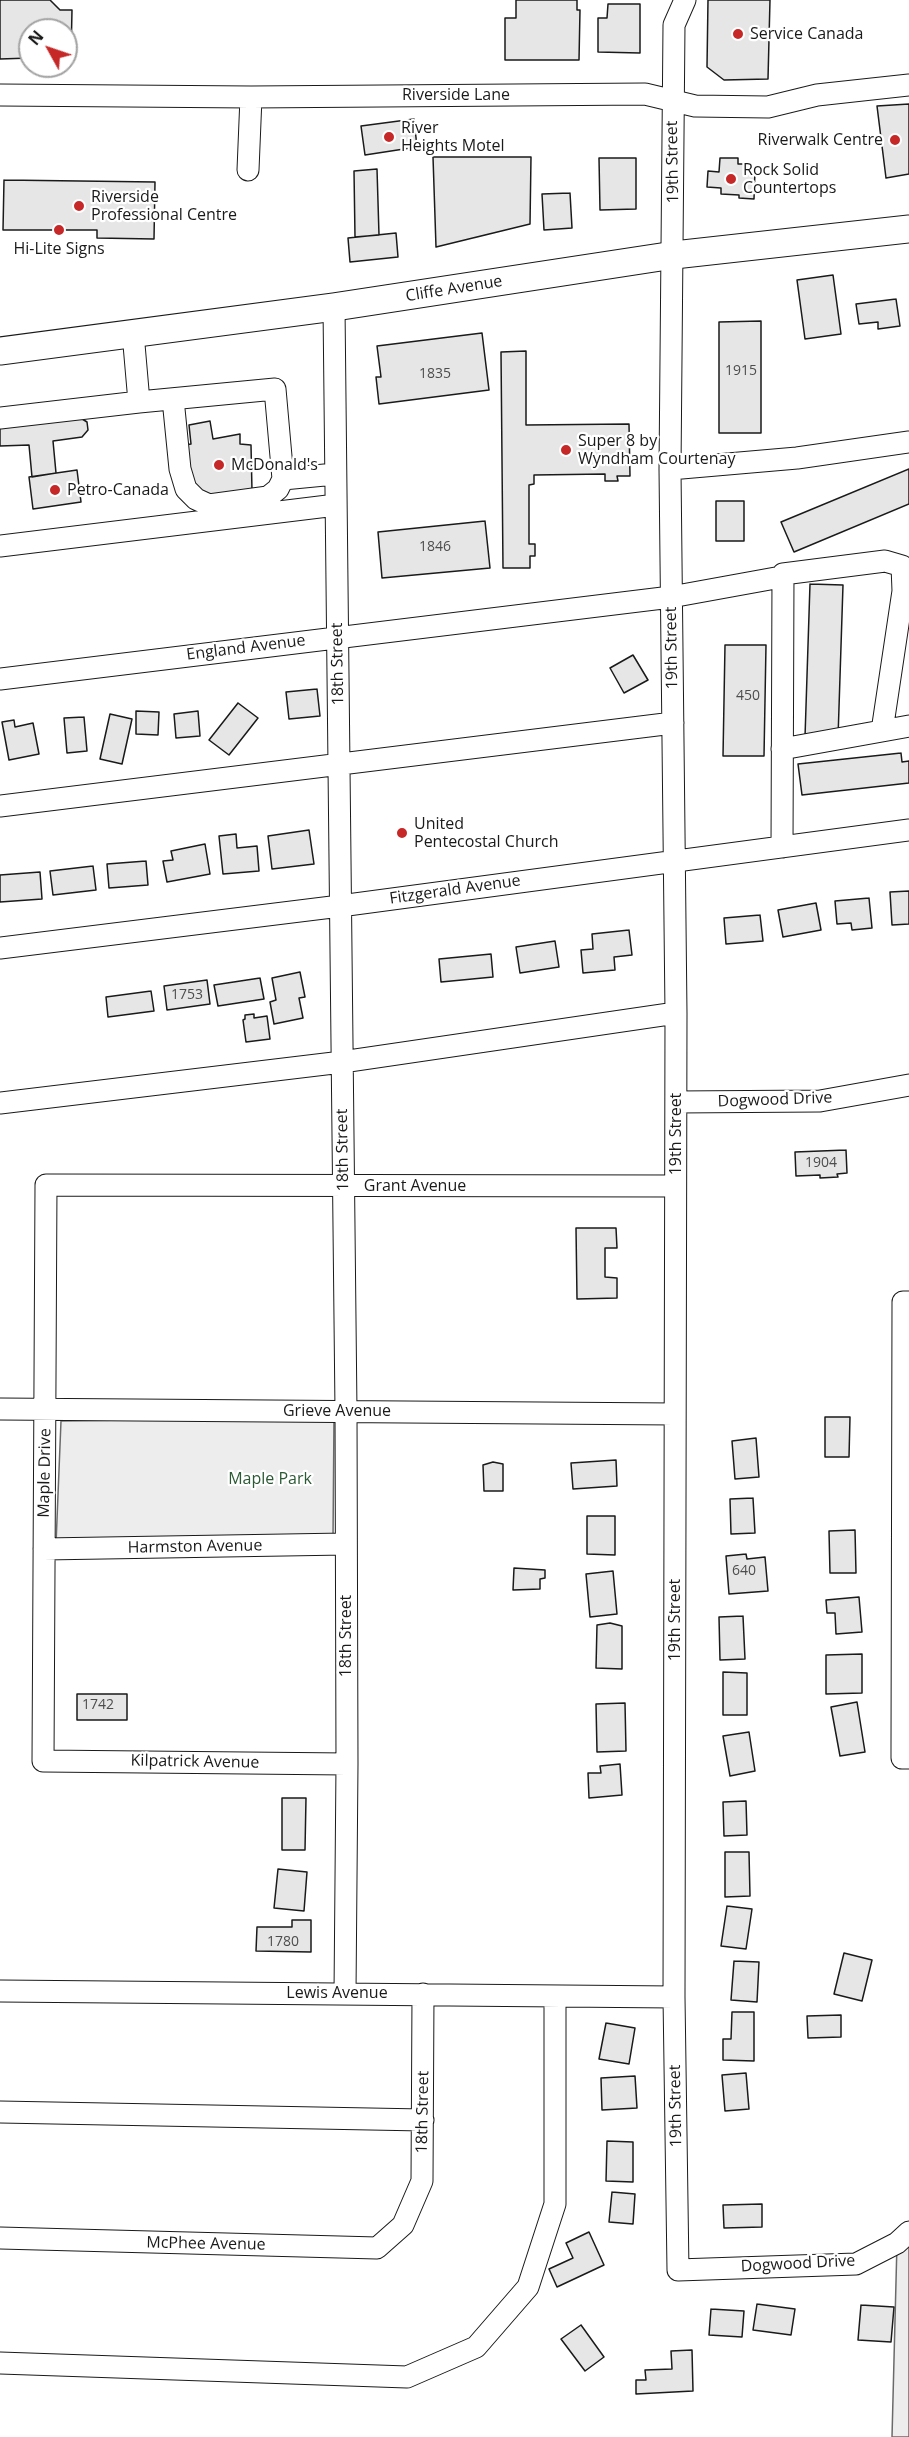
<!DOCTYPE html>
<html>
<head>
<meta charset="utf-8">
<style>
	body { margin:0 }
	#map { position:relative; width:909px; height:2437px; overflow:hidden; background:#fff; font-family:"Open Sans",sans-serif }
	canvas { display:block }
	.north { position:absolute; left:18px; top:18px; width:60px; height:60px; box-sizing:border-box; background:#fff; border:2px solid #a3a3a3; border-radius:50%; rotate:310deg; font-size:16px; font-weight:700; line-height:24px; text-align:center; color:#1a1a1a }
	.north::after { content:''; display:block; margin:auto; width:21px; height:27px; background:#c62828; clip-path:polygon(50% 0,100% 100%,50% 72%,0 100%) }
</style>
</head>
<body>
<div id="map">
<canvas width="909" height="2437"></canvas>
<div class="north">N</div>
</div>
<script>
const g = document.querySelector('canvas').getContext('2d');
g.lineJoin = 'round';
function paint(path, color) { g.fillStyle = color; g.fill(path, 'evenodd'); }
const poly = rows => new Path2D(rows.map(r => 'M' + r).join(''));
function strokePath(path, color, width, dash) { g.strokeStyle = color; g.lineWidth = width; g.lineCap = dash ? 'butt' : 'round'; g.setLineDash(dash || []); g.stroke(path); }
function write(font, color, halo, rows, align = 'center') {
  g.font = font + ' "Open Sans",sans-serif'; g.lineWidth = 4.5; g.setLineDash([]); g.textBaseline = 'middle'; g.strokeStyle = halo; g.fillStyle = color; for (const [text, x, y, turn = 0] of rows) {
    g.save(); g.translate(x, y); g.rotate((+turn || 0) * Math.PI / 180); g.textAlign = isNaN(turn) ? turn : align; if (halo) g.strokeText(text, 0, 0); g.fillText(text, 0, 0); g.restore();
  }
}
const green = poly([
	[334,1417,333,1539,56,1544,61,1421,334,1417],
	[909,2232,909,2437,892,2437,897,2243,909,2232]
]);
const building = poly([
	[0,0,50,0,60,10,72,10,71,57,66,57,66,30,30,30,30,58,0,59,0,0],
	[516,0,577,0,577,10,580,10,579,60,505,60,505,18,516,18,516,0],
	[708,0,770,0,768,79,724,80,707,67,708,0],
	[608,4,640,4,640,53,598,52,598,18,607,18,608,4],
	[909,104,909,174,886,178,877,106,909,104],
	[414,119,417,147,365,155,361,126,414,119],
	[433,157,531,157,530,224,436,247,433,157],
	[599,158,636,158,636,209,600,210,599,158],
	[720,158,738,158,738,164,744,164,744,169,755,170,754,199,739,198,739,195,721,194,721,188,707,187,708,171,719,172,720,158],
	[377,169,379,235,355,237,354,171,377,169],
	[4,180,155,182,154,239,97,238,97,230,3,230,4,180],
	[570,193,572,228,544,230,542,194,570,193],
	[396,233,398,257,350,262,348,238,396,233],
	[833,275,841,334,805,339,797,280,833,275],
	[896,299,900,326,878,329,878,322,859,324,856,304,896,299],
	[761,321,761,433,719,433,719,322,761,321],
	[482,333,489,390,379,404,376,377,381,377,377,346,482,333],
	[526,351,526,425,629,424,630,476,617,476,618,481,605,481,605,474,534,475,534,484,529,485,529,544,535,544,535,556,530,556,530,568,503,568,501,352,526,351],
	[79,417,87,422,88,430,82,437,53,441,56,473,32,477,29,445,0,446,0,427,79,417],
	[210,421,213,439,240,434,240,444,251,445,252,491,202,496,189,484,185,445,191,444,189,425,210,421],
	[909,469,909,504,794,552,781,522,909,469],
	[77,470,81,502,33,509,29,477,77,470],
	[716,501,744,501,744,541,716,541,716,501],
	[485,521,490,568,382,578,378,532,485,521],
	[810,584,843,585,838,738,805,737,810,584],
	[725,645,766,645,764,756,723,756,725,645],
	[633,655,648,680,624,693,610,668,633,655],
	[317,689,320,716,289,719,286,692,317,689],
	[238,703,258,718,229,755,209,740,238,703],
	[136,711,159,712,158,735,136,734,136,711],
	[198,711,200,736,176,738,174,714,198,711],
	[110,714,132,719,122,764,100,759,110,714],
	[84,717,87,751,67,753,64,718,84,717],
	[14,720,15,727,33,723,39,754,9,760,2,722,14,720],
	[901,753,902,762,909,761,909,783,802,795,798,764,901,753],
	[309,830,314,864,272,869,268,836,309,830],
	[236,834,237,848,257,846,259,871,223,874,219,836,236,834],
	[205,844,210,874,167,882,163,861,173,860,171,851,205,844],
	[146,861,148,885,109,888,107,864,146,861],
	[93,866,96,890,53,895,50,871,93,866],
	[40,872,42,899,0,902,0,875,40,872],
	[909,891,909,924,892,925,890,892,909,891],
	[869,898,872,928,852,930,851,923,837,924,835,901,869,898],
	[816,903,821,930,783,937,778,910,816,903],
	[760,915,763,941,726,944,724,918,760,915],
	[629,930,632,955,614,957,615,970,583,973,581,950,593,949,592,934,629,930],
	[555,941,559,967,520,973,516,947,555,941],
	[491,954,493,977,441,982,439,959,491,954],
	[300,972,305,997,299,998,303,1018,274,1024,270,1002,276,1000,272,978,300,972],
	[260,978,264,999,218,1006,214,985,260,978],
	[207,980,210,1004,167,1010,164,986,207,980],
	[151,991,154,1011,108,1017,106,997,151,991],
	[254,1014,254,1018,267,1016,270,1039,246,1042,243,1020,245,1019,245,1015,254,1014],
	[846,1150,847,1173,837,1174,838,1177,820,1178,820,1175,796,1176,795,1152,846,1150],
	[576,1228,616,1228,617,1248,605,1248,605,1277,617,1278,617,1298,577,1299,576,1228],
	[825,1417,850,1417,849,1457,825,1457,825,1417],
	[756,1438,759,1477,735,1479,732,1441,756,1438],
	[616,1460,617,1486,573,1489,571,1463,616,1460],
	[493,1462,503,1464,503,1491,484,1491,483,1465,493,1462],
	[753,1498,755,1533,731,1534,730,1499,753,1498],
	[587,1516,615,1516,615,1555,587,1554,587,1516],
	[855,1530,856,1573,830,1573,829,1531,855,1530],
	[746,1554,747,1559,765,1557,768,1591,729,1594,726,1556,746,1554],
	[514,1568,545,1570,545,1578,540,1579,540,1589,513,1590,514,1568],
	[613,1571,617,1614,590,1617,586,1574,613,1571],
	[859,1597,862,1632,836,1634,835,1613,827,1613,826,1600,859,1597],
	[743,1616,745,1659,720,1660,719,1617,743,1616],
	[610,1623,622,1626,622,1669,596,1668,597,1625,610,1623],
	[862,1654,862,1693,826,1694,826,1655,862,1654],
	[723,1672,747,1673,747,1715,723,1715,723,1672],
	[77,1694,127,1694,127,1720,77,1720,77,1694],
	[857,1702,865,1752,840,1756,831,1707,857,1702],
	[625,1703,626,1751,597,1752,596,1704,625,1703],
	[749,1732,755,1771,730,1776,723,1736,749,1732],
	[620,1764,622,1795,589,1798,588,1773,601,1773,600,1766,620,1764],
	[282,1798,306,1798,305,1850,282,1850,282,1798],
	[746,1801,747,1835,724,1836,723,1802,746,1801],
	[725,1852,749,1852,750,1896,725,1897,725,1852],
	[278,1869,307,1872,304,1911,274,1908,278,1869],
	[727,1906,752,1909,746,1949,721,1946,727,1906],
	[292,1920,311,1920,311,1952,256,1951,257,1927,292,1927,292,1920],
	[844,1953,872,1960,862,2001,834,1994,844,1953],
	[734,1961,759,1962,757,2002,731,2000,734,1961],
	[732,2012,754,2012,754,2061,723,2060,723,2039,731,2039,732,2012],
	[841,2015,841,2037,808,2038,807,2016,841,2015],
	[606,2023,635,2028,629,2064,599,2059,606,2023],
	[746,2073,749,2109,725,2111,722,2075,746,2073],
	[635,2076,637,2108,602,2110,601,2078,635,2076],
	[607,2141,633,2142,633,2182,606,2181,607,2141],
	[612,2192,635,2194,633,2224,609,2222,612,2192],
	[762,2204,762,2227,724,2228,723,2205,762,2204],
	[589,2232,604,2265,557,2287,549,2269,573,2258,566,2243,589,2232],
	[757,2304,795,2309,791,2335,753,2330,757,2304],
	[861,2305,894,2307,891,2342,858,2340,861,2305],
	[711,2309,744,2311,742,2337,709,2335,711,2309],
	[581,2325,604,2357,585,2371,561,2339,581,2325],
	[692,2350,693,2391,636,2394,636,2380,646,2380,645,2370,672,2369,671,2351,692,2350]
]);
const minor = poly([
	[685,0,674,25,670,469,676,1013,674,1997,678,2270,856,2264,897,2243,909,2232],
	[0,95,251,97,645,94,695,106,768,107,817,95,909,85],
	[248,170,251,97],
	[334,307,346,1411,347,1764,345,1993],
	[133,333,139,402,275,389,283,479,335,474],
	[173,399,180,469,186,489,196,499,209,505,268,497,278,489,283,479],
	[0,418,139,402],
	[670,469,797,458,909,442],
	[0,546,336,505],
	[0,679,671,597,781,577,783,574,885,561,902,566,903,591,882,731],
	[782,749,909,726],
	[0,806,673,723],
	[782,847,783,574],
	[0,948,340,906,909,830],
	[676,1102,820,1101,909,1085],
	[0,1103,342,1062,676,1013],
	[909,1302,903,1302,902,1744,902,1758,909,1758],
	[0,1409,675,1414],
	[44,1549,345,1544],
	[347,1764,43,1761,46,1185,675,1186],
	[0,1991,674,1997],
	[0,2112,423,2120],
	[0,2238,377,2248,403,2225,422,2181,423,1994],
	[0,2363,407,2377,476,2347,528,2287,555,2204,555,1996]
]);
const major = poly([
	[0,351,334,307,674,255,909,229]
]);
const markers = [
	[738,34,6,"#c62828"],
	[389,137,6,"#c62828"],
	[895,140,6,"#c62828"],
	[731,179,6,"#c62828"],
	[79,206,6,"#c62828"],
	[59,230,6,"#c62828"],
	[566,450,6,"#c62828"],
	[219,465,6,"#c62828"],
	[55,490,6,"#c62828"],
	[402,833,6,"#c62828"]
];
const numberNames = [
	["1915",741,371],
	["1835",435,374],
	["1846",435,547],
	["450",748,696],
	["1753",187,995],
	["1904",821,1163],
	["640",744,1571],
	["1742",98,1705],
	["1780",283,1942]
];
const poiNames = [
	["Service Canada",750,34],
	["River",401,128],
	["Heights Motel",401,146],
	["Riverwalk Centre",883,140,"right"],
	["Rock Solid",743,170],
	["Countertops",743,188],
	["Riverside",91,197],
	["Professional Centre",91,215],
	["Hi-Lite Signs",59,249,"center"],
	["Super 8 by",578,441],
	["Wyndham Courtenay",578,459],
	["McDonald's",231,465],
	["Petro-Canada",67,490],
	["United",414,824],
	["Pentecostal Church",414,842]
];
const streetNames = [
	["Riverside Lane",456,95],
	["19th Street",673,162,-91],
	["Cliffe Avenue",454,289,-9],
	["England Avenue",246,648,-7],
	["19th Street",672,648,-91],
	["18th Street",338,664,-91],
	["Fitzgerald Avenue",455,890,-8],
	["Dogwood Drive",775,1100,-2],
	["19th Street",676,1134,-90],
	["18th Street",343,1150,-91],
	["Grant Avenue",415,1186],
	["Grieve Avenue",337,1411],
	["Maple Drive",45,1473,-89],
	["Harmston Avenue",195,1547,-1],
	["19th Street",675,1620,-90],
	["18th Street",346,1636,-90],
	["Kilpatrick Avenue",195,1762,1],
	["Lewis Avenue",337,1993],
	["19th Street",676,2106,-91],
	["18th Street",423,2112,-89],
	["McPhee Avenue",206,2244,1],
	["Dogwood Drive",798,2264,-3]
];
const parkNames = [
	["Maple Park",270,1479]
];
paint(green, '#ededed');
strokePath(green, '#6a6a6a', 1.5);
paint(building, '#e6e6e6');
strokePath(building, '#1a1a1a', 1.5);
strokePath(minor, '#1a1a1a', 23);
strokePath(major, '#1a1a1a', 29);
strokePath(minor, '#fff', 21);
strokePath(major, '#fff', 27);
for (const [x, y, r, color] of markers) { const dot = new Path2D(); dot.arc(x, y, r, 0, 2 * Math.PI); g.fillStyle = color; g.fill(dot); strokePath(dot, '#fff', 2); }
write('14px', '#4d4d4d', null, numberNames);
write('16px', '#1a1a1a', '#fff', poiNames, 'left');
write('16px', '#1a1a1a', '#fff', streetNames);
write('16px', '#2b5a34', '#fff', parkNames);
</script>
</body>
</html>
